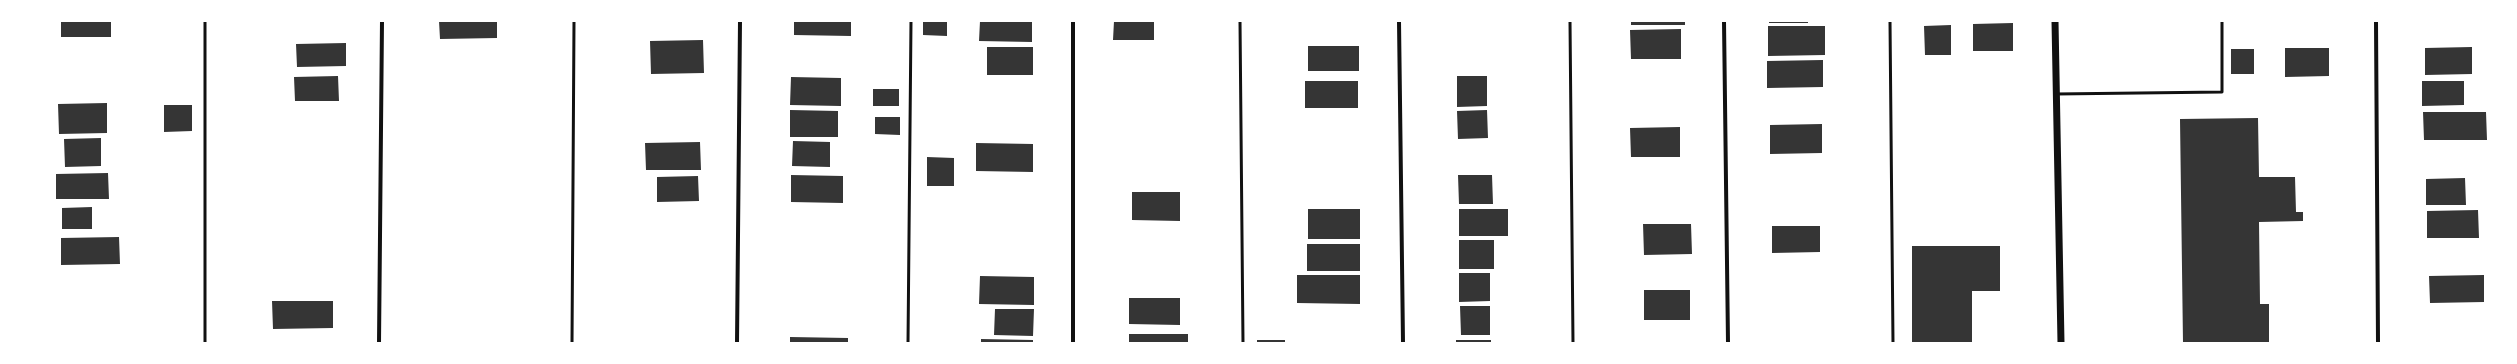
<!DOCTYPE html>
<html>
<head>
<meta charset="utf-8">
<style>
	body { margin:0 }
	#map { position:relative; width:2517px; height:364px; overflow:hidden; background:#fff; font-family:Manrope,sans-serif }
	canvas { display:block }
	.frame { position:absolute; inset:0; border:22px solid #fff; pointer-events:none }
</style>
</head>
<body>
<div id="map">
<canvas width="2517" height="364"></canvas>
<div class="frame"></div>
</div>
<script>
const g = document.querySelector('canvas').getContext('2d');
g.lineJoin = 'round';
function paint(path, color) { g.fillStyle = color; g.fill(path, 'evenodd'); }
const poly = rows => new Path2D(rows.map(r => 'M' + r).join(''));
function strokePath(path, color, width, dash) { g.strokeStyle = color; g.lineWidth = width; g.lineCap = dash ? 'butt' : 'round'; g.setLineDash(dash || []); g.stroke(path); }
const building = poly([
	[61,21,111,21,111,37,61,37],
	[439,21,497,21,497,38,440,39],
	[794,21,851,21,851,36,794,35],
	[923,21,947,21,947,36,923,35],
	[980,21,1032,21,1032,42,979,41],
	[1114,21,1154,21,1154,40,1113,40],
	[1631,21,1685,21,1685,25,1631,25],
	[1769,21,1808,21,1808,23,1769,23],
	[2013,23,2013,51,1973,51,1973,24],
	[1951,25,1951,55,1925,55,1924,26],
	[1768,26,1825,26,1825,55,1768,56],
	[1681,29,1681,59,1631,59,1630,30],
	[703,40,704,73,651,74,650,41],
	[346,43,346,66,297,67,296,44],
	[1308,46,1359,46,1359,71,1308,71],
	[987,47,1033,47,1033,75,987,75],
	[2472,47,2472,74,2425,75,2425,48],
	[2285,48,2329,48,2329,76,2285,77],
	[2231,49,2254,49,2254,74,2231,74],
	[1823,60,1823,87,1767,88,1767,61],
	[338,76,339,101,295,101,294,77],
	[1457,76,1487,76,1487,106,1457,107],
	[791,77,841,78,841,106,790,105],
	[1305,81,1358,81,1358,108,1305,108],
	[2422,81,2464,81,2464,105,2422,106],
	[873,89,899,89,899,106,873,106],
	[107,103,107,133,59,134,58,104],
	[164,105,192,105,192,131,164,132],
	[790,110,838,111,838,137,790,137],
	[1487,110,1488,138,1458,139,1457,111],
	[2423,112,2486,112,2487,140,2424,140],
	[875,117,900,117,900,135,875,134],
	[2258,118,2259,177,2295,177,2296,212,2303,212,2303,221,2259,222,2260,304,2269,304,2269,343,2183,343,2180,119],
	[1822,124,1822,153,1770,154,1770,125],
	[1680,127,1680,157,1631,157,1630,128],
	[101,138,101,166,65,167,64,139],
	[793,141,830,142,830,167,792,166],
	[700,142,701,170,646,170,645,143],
	[976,143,1033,144,1033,172,976,171],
	[927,157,954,158,954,186,927,186],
	[108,173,109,199,56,199,56,174],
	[791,175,843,176,843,203,791,202],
	[1458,175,1492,175,1493,204,1459,204],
	[698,176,699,201,657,202,657,177],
	[2465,178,2466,205,2426,205,2426,179],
	[1132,192,1180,192,1180,221,1132,220],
	[92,207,92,229,62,229,62,208],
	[1308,209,1360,209,1360,239,1308,239],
	[1459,209,1508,209,1508,236,1459,236],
	[2478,210,2479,238,2427,238,2427,211],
	[1643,224,1691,224,1692,254,1644,255],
	[1772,226,1820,226,1820,252,1772,253],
	[119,237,120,264,61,265,61,238],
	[1459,240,1494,240,1494,269,1459,269],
	[1307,244,1360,244,1360,271,1307,271],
	[1912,246,2000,246,2000,291,1972,291,1972,343,1912,343],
	[1459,273,1490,273,1490,301,1459,302],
	[1297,275,1360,275,1360,304,1297,303],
	[2484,275,2484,302,2430,303,2429,276],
	[980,276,1034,277,1034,305,979,304],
	[1644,290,1690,290,1690,320,1644,320],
	[1129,298,1180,298,1180,325,1129,324],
	[272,301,333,301,333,328,273,329],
	[1460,306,1490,306,1490,335,1461,335],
	[995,309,1034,309,1033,336,994,335],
	[1129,334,1188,334,1188,343,1129,343],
	[790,337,848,338,848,343,790,343],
	[981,339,1033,340,1033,343,981,343],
	[1257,340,1285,340,1285,343,1257,343],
	[1456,340,1491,340,1491,343,1456,343]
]);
const service = poly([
	[205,21,205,343],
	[1240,21,1243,343],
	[1570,21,1573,343],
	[1890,21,1893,343],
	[2056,94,2222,92,2222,21],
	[572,343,574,21],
	[908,343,911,21]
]);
const minor = poly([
	[1399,21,1403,343],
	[1724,21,1728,343],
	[2376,21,2378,343],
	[379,343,382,21],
	[737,343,740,21],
	[1073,343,1073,21]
]);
const tertiary = poly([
	[2055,21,2061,343]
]);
paint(building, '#353535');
strokePath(service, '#111', 3);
strokePath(minor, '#111', 4);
strokePath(tertiary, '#111', 7);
</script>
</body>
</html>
